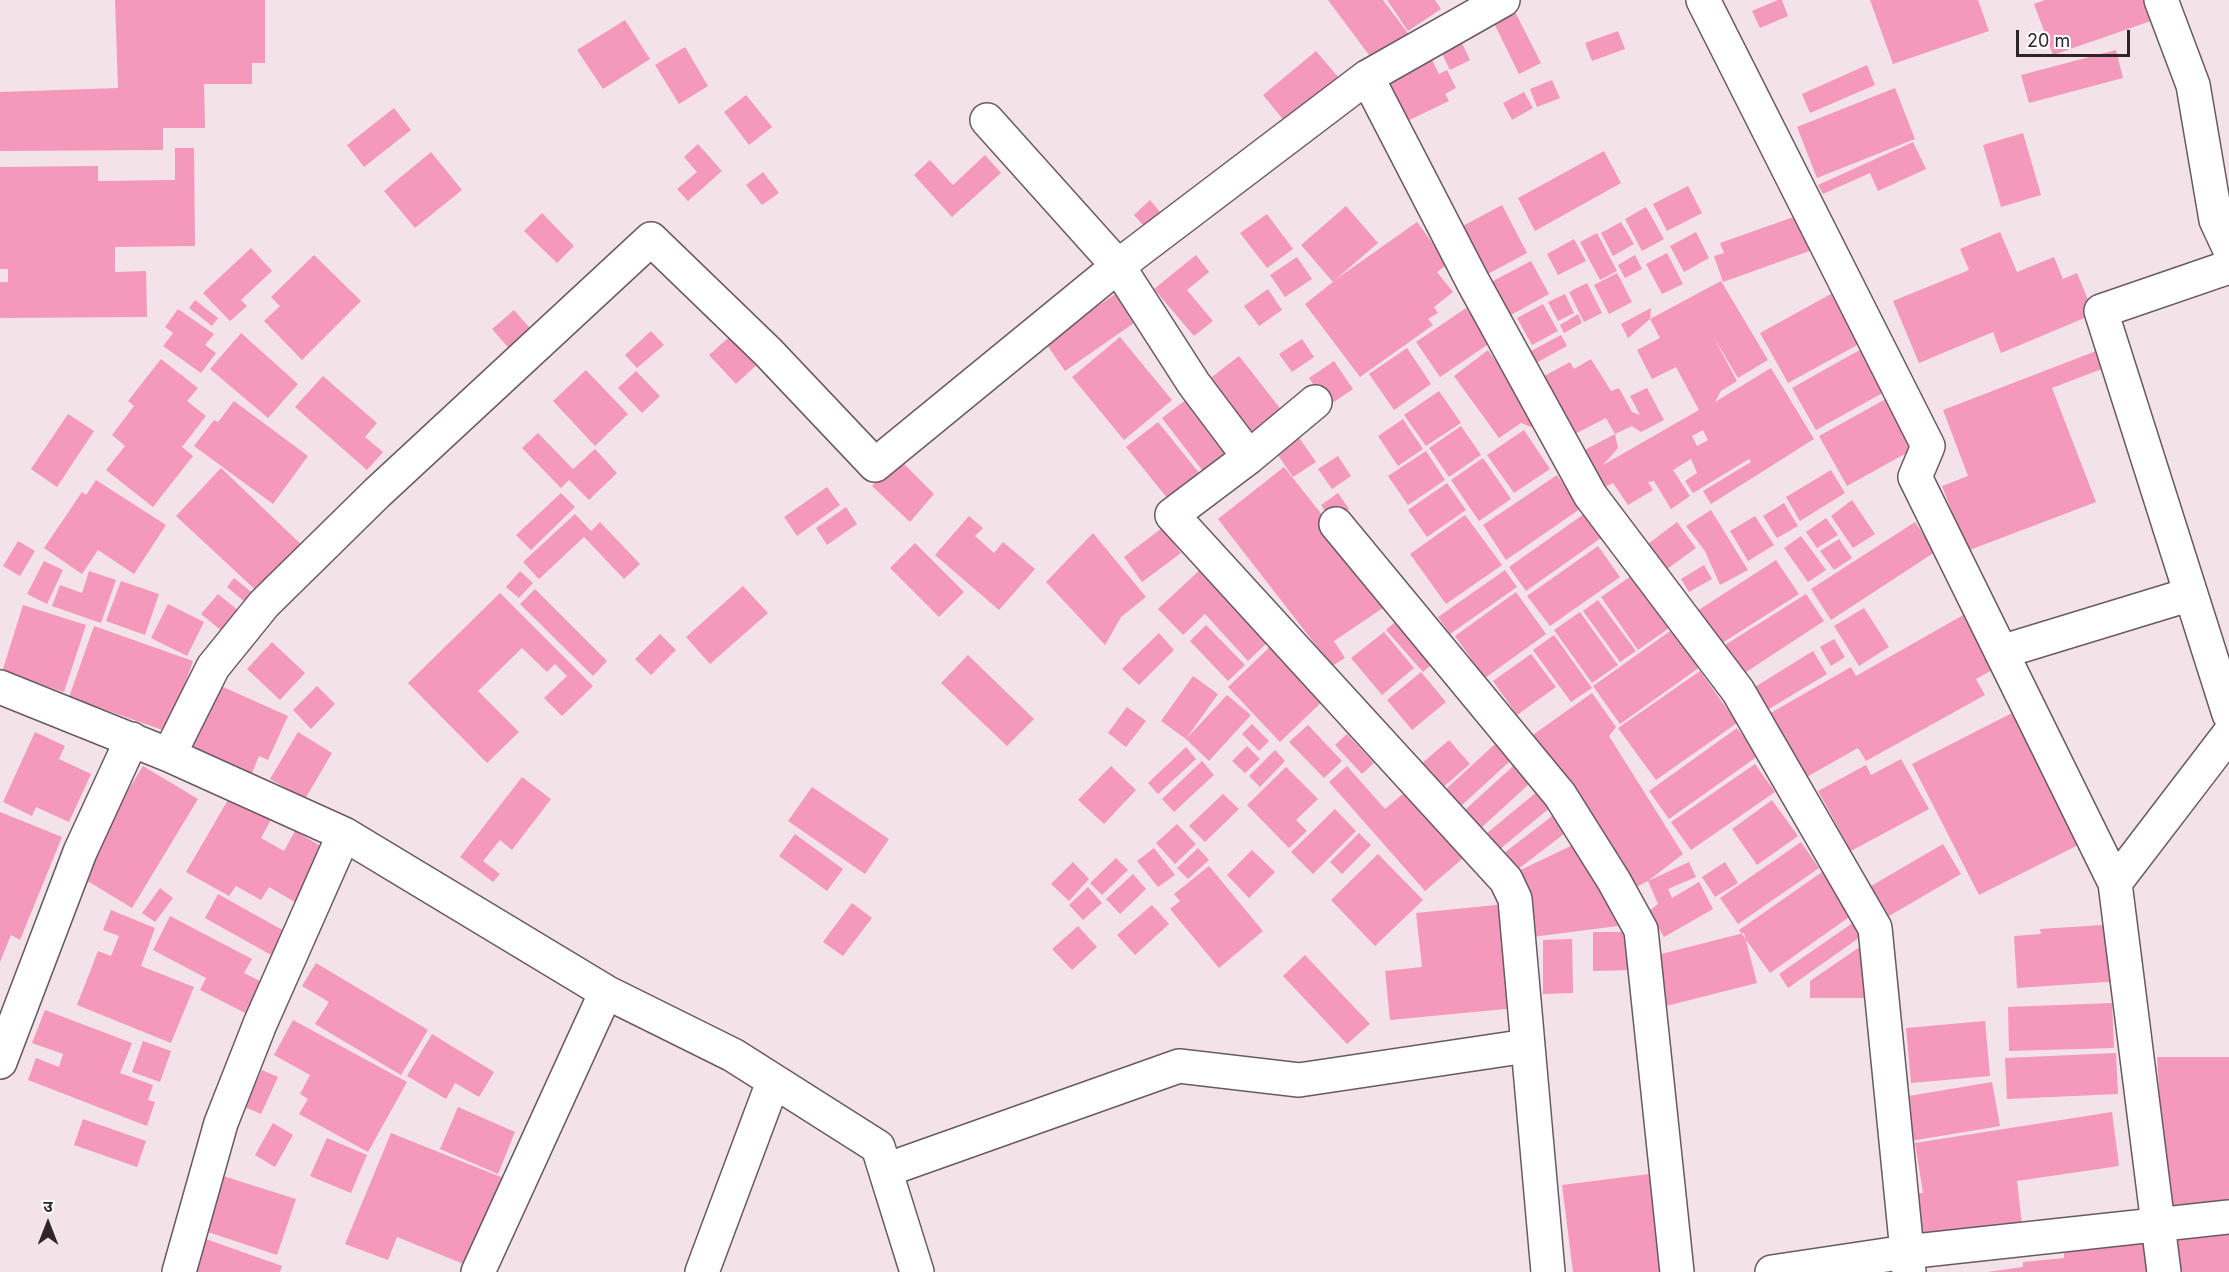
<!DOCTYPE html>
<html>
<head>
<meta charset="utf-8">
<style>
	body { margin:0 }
	#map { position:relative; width:2229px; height:1272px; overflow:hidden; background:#f3e3e8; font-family:Inter,"Noto Sans Devanagari",sans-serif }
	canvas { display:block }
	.north { position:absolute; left:18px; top:1194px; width:60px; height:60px; -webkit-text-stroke:4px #fff; paint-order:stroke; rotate:0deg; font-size:16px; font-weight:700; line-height:24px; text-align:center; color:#2c2628 }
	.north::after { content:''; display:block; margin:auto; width:21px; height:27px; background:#2c2628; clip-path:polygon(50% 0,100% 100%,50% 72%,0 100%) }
	.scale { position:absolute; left:2016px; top:30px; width:114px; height:27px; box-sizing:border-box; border:3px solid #2c2628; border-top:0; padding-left:8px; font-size:18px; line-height:21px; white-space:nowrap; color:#2c2628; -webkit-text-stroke:4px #fff; paint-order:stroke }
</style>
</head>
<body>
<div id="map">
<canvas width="2229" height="1272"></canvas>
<div class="north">उ</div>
<div class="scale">20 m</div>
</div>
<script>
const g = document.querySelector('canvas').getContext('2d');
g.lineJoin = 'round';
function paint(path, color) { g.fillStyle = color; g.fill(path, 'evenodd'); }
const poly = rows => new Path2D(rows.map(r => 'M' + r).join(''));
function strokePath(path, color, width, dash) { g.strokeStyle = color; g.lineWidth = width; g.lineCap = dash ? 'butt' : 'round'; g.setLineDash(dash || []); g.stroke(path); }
const building = poly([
	[115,0,265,0,265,63,252,63,252,84,204,84,205,128,163,128,163,150,0,151,0,92,118,88],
	[1328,0,1383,0,1410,36,1375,63],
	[1387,0,1435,0,1441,9,1408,31],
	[1778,0,1782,0,1788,16,1760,28,1752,11],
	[1870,0,1978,0,1989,31,1893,64],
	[2045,0,2143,0,2151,21,2053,55,2034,4],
	[1511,4,1541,63,1519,74,1490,15],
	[625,20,650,59,603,89,577,50],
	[1618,31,1625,49,1592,61,1585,43],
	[1458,35,1470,60,1450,70,1438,45],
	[685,47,708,86,679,104,655,65],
	[2116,50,2123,78,2029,103,2021,75],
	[1316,51,1344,84,1290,128,1263,95],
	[1428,52,1439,74,1447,70,1456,88,1445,94,1449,101,1397,126,1377,85],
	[1867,65,1875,85,1810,113,1802,94],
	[1552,80,1560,98,1537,107,1530,89],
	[1895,88,1915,139,1817,178,1797,127],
	[1524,92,1533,108,1512,120,1503,103],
	[746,95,772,127,749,145,724,112],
	[394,108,411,130,364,167,347,145],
	[2023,133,2041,195,2001,207,1983,145],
	[1913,142,1926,169,1878,191,1870,173,1823,194,1818,185],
	[698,144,722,171,688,201,677,189,697,172,684,157],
	[175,148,194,148,195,246,115,247,115,272,146,271,147,317,0,318,0,282,8,282,8,269,0,269,0,167,98,166,98,181,175,180],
	[1604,151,1621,183,1535,231,1518,198],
	[431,152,462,190,415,228,384,191],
	[985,155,1001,173,952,217,914,175,930,160,953,185],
	[763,172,779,193,762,205,746,185],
	[1688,186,1702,213,1667,231,1653,204],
	[1150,200,1166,219,1150,233,1134,215],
	[1502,205,1527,253,1486,275,1461,227],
	[1346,206,1378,243,1335,280,1417,222,1448,264,1437,272,1453,292,1434,307,1438,313,1428,319,1433,325,1360,377,1305,304,1333,282,1301,245],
	[1646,207,1664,239,1642,251,1625,219],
	[542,213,574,246,557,263,524,231],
	[1267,214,1293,249,1267,268,1240,233],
	[1802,214,1815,249,1723,282,1714,256,1724,253,1720,243],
	[1621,222,1634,244,1613,256,1601,233],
	[1696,232,1709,258,1684,272,1670,246],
	[2000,232,2017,272,2054,257,2063,279,2077,273,2094,314,2001,353,1993,332,1919,363,1893,301,1969,270,1960,249],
	[1597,233,1617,271,1600,280,1580,242],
	[1574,239,1586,261,1558,275,1547,254],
	[251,248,272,271,241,300,247,306,230,321,203,293],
	[1667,253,1683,284,1662,294,1646,264],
	[314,255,361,301,302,360,264,321,280,306,271,297],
	[1196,255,1209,272,1187,290,1213,321,1194,336,1154,289],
	[1635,255,1642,269,1625,278,1618,265],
	[1297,257,1312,279,1285,297,1270,275],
	[1531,261,1549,294,1509,316,1491,282],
	[1617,273,1632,302,1609,314,1594,285],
	[1721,281,1768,360,1738,378,1713,336,1737,381,1721,391,1715,402,1771,368,1814,439,1711,504,1703,491,1751,462,1749,459,1693,493,1685,481,1697,473,1691,459,1673,470,1690,496,1671,509,1654,481,1648,482,1653,490,1628,505,1613,483,1597,491,1577,454,1615,434,1618,448,1603,465,1699,410,1676,367,1652,379,1637,350,1660,338,1650,319],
	[1703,430,1708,440,1697,446,1692,436],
	[1587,283,1602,313,1584,322,1569,292],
	[1124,288,1144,316,1065,371,1045,342],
	[1268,289,1282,310,1259,326,1244,306],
	[1840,289,1868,339,1788,383,1760,333],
	[1565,294,1574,313,1558,321,1548,302],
	[195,300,218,318,212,326,189,308],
	[1543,304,1558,331,1532,345,1517,318],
	[1466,308,1490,343,1440,377,1416,342],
	[1651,308,1650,319,1628,338,1621,324],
	[178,309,214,334,205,345,216,353,201,373,163,346,173,333,165,327],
	[514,310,535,334,514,354,492,329],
	[1578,314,1582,323,1564,333,1560,325],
	[651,331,664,345,637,368,625,355],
	[736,331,762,360,736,384,709,355],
	[241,333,298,384,268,418,210,369],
	[1561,335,1567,346,1534,364,1529,352],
	[1120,337,1172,400,1124,440,1072,377],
	[1302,339,1314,357,1292,372,1279,354],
	[1872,343,1895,386,1816,430,1792,388],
	[2109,346,2115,364,2052,388,2096,502,1967,551,1942,486,1968,476,1943,410],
	[1407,348,1431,384,1394,410,1369,374],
	[1488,350,1539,421,1531,427,1521,423,1499,438,1454,376],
	[1239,356,1287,417,1247,447,1199,387],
	[161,359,198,388,187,401,206,416,182,447,193,456,153,507,106,470,125,446,112,435,134,406,128,401],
	[1591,359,1611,391,1619,388,1632,412,1640,415,1630,396,1647,388,1664,420,1641,432,1632,426,1615,434,1606,418,1569,437,1537,380,1570,362,1574,369],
	[1334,361,1353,389,1328,406,1309,378],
	[586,370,628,414,595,446,553,401],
	[636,371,660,396,642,413,618,388],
	[323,376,377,423,365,437,383,452,367,470,295,407],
	[1439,391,1461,423,1426,446,1404,415],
	[1195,393,1241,454,1209,479,1162,418],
	[1893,395,1921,445,1847,486,1819,436],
	[234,401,308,456,273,504,194,446,214,420,218,422],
	[68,414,94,431,57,487,31,469],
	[1403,419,1423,449,1398,466,1378,436],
	[1158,422,1204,479,1172,504,1126,447],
	[1461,426,1481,455,1449,477,1429,448],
	[1293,429,1316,462,1293,477,1271,445],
	[1524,430,1550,469,1514,493,1487,455],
	[538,433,573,469,595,449,617,473,589,500,569,480,561,488,522,448],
	[1426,451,1445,480,1408,505,1388,476],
	[1338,456,1351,476,1332,489,1318,469],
	[898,458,934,494,910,522,872,486],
	[1483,458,1511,499,1479,521,1451,480],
	[1284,467,1331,526,1386,606,1334,641,1345,658,1332,666,1218,519],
	[221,468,307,550,262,596,176,516],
	[1831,470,1845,493,1800,521,1786,497],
	[1557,475,1580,509,1506,560,1483,525],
	[96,480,166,525,134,574,98,550,82,574,44,548,82,492,86,495],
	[1447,483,1466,510,1427,537,1408,510],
	[827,487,840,505,797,536,784,517],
	[561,493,575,507,531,550,516,535],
	[1338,493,1349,509,1332,521,1321,505],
	[1852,500,1875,534,1853,548,1831,516],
	[1784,503,1798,526,1777,538,1763,516],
	[846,507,857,524,827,545,816,528],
	[1711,510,1748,570,1720,585,1705,551,1686,526],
	[575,514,591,531,600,522,640,564,624,579,584,537,539,579,523,562],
	[1584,514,1601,538,1526,591,1509,567],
	[1465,515,1502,565,1446,604,1410,554],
	[969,516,983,528,975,536,994,553,1003,542,1035,569,999,610,935,555],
	[1755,516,1774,545,1748,561,1730,531],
	[1826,518,1838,535,1817,548,1806,532],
	[1677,522,1696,548,1663,572,1644,547],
	[1915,522,1935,552,1831,620,1811,589],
	[1162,528,1181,553,1142,582,1124,557],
	[1093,533,1146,597,1121,617,1105,645,1046,582],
	[1801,536,1826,570,1808,582,1784,548],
	[1839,539,1852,558,1834,570,1820,551],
	[18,541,35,551,20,576,3,566],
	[915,543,964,592,939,617,890,568],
	[1598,546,1620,577,1550,626,1527,596],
	[1776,560,1799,594,1716,647,1694,613],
	[44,561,63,570,47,604,27,594],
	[1704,565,1712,579,1689,592,1681,579],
	[1203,567,1271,639,1248,661,1205,614,1183,635,1158,609],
	[1505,570,1517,587,1450,634,1438,617],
	[89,571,116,580,101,623,52,606,60,585,82,593],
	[520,571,533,583,519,598,506,587],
	[1634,574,1672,626,1638,650,1601,597],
	[234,578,260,599,252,608,227,587],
	[121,581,159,594,145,635,106,621],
	[743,586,768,613,710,664,686,637],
	[535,589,607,661,593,676,520,604],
	[1516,592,1546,634,1485,678,1455,636],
	[500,593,593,686,562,716,544,698,567,676,555,664,547,672,522,648,478,691,519,732,487,763,408,683],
	[218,594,245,616,228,636,201,614],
	[1806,594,1824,621,1743,674,1725,645],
	[1598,600,1636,651,1620,662,1583,611],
	[168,604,204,622,187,656,151,638],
	[23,605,86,625,64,692,2,672],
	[1864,608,1889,647,1859,666,1834,626],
	[1972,610,2003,664,1976,679,1985,695,1866,761,1858,748,1803,779,1767,715,1851,667,1856,676],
	[1580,612,1618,665,1592,683,1554,630],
	[1403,615,1440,657,1423,672,1386,630],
	[1206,625,1245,665,1228,681,1190,641],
	[94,626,193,661,168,732,69,697],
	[1673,629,1700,667,1620,724,1593,686],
	[1384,632,1414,668,1382,695,1351,658],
	[1159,633,1174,650,1139,685,1122,669],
	[660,634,676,650,651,675,635,659],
	[1554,635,1592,688,1571,702,1533,650],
	[1834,639,1845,657,1831,666,1820,647],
	[272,642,305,673,280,700,247,669],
	[1275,642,1327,697,1280,742,1228,687],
	[1813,651,1827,674,1764,712,1750,690],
	[1531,654,1556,687,1517,715,1493,681],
	[968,655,1034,719,1007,746,941,683],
	[1700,671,1737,723,1656,780,1618,728],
	[1421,672,1446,702,1412,730,1387,700],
	[1193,676,1218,694,1186,739,1161,721],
	[212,682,288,716,268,760,259,756,252,773,186,744],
	[317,686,335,704,311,729,293,710],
	[1592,693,1616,727,1609,736,1683,854,1648,881,1631,890,1527,739],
	[1227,695,1251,715,1209,761,1186,739],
	[1127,707,1146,721,1126,747,1108,733],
	[2018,710,2086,841,1979,895,1912,764],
	[1252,724,1269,741,1259,751,1242,734],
	[1308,725,1342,761,1324,778,1289,742],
	[1737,728,1758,756,1669,819,1649,791],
	[35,732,65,746,59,759,91,774,69,822,36,807,32,816,3,802],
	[298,732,332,753,305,799,270,779],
	[1347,734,1374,763,1362,774,1335,745],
	[1506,734,1521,751,1461,806,1445,790],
	[1449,740,1470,764,1442,788,1420,765],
	[1247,746,1260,759,1245,773,1232,761],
	[1186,747,1196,759,1158,794,1148,783],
	[1275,750,1285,761,1260,787,1249,776],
	[1523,757,1539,775,1481,828,1465,810],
	[1901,759,1929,809,1851,851,1818,791,1866,765,1871,775],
	[1202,761,1214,775,1174,812,1162,799],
	[1755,764,1775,792,1691,850,1671,822],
	[143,766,198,799,132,908,76,874],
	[1111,766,1136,790,1104,824,1078,800],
	[1347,766,1385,809,1411,787,1469,853,1425,891,1329,782],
	[1286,767,1318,799,1296,820,1307,831,1289,848,1247,805],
	[522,777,551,799,512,850,500,840,483,861,500,874,493,882,460,857],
	[1544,786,1557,802,1500,849,1487,833],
	[812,787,889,839,865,874,788,821],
	[232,793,273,816,261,838,284,851,295,831,331,852,300,905,269,887,261,900,236,886,229,896,186,872],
	[1223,794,1239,809,1205,842,1189,826],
	[1772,800,1798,836,1757,865,1732,829],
	[1335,809,1356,831,1313,874,1291,852],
	[1560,810,1573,827,1517,870,1504,853],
	[0,812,62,837,20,940,11,935,0,962],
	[1177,824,1196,844,1175,864,1156,843],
	[1359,833,1371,845,1342,874,1330,862],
	[795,834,843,869,827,891,779,856],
	[1801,842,1819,868,1738,924,1720,898],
	[1577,843,1618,926,1532,937,1510,875],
	[1943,844,1961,874,1889,916,1871,886],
	[1154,848,1175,875,1158,887,1137,861],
	[1198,848,1209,860,1188,879,1177,868],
	[1252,850,1275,872,1249,898,1227,875],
	[1378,854,1423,900,1375,946,1331,900],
	[1116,858,1128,870,1102,895,1090,883],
	[1073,862,1089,879,1069,901,1051,884],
	[1689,862,1696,877,1668,889,1672,898,1699,882,1713,909,1664,937,1649,911,1658,904,1648,881],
	[1725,862,1738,883,1715,897,1702,877],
	[1209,866,1263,931,1219,968,1170,909,1180,901,1174,894],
	[1822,872,1852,915,1770,973,1739,930],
	[1133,874,1146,889,1120,914,1106,899],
	[1088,887,1102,903,1083,920,1069,905],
	[160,888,173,898,155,922,142,913],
	[218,894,286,932,273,956,205,918],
	[852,903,872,918,843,956,823,942],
	[1506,904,1516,1008,1390,1020,1385,971,1422,967,1416,913],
	[1152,905,1169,924,1135,955,1117,935],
	[111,910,155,928,141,966,194,987,171,1043,77,1005,98,951,111,956,119,936,103,930],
	[170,916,252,959,244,973,270,986,253,1017,200,990,206,978,153,950],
	[1854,922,1863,935,1788,988,1779,974],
	[2117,924,2121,981,2017,988,2014,936,2041,934,2040,929],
	[1078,926,1097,947,1072,970,1052,949],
	[1593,932,1631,932,1632,970,1593,971],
	[1744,933,1757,983,1666,1006,1653,956],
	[1572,939,1573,993,1543,994,1543,940],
	[1867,942,1876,998,1810,998,1810,981],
	[1305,955,1370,1024,1347,1044,1283,976],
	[316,963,428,1030,401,1075,315,1024,329,1002,302,986],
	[2112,1003,2114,1048,2009,1051,2008,1007],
	[45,1010,132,1043,120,1073,153,1085,148,1100,155,1102,147,1126,28,1080,36,1058,59,1067,63,1054,32,1043],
	[293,1020,407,1082,368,1152,299,1114,308,1099,300,1094,310,1075,274,1055],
	[1985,1021,1990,1076,1911,1083,1906,1028],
	[432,1034,494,1072,479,1097,455,1083,446,1099,407,1076],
	[143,1041,171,1051,160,1082,132,1072],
	[2116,1053,2118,1094,2007,1099,2005,1058],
	[2157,1057,2229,1057,2229,1202,2166,1205],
	[262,1070,278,1077,261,1114,245,1107],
	[1992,1082,2000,1126,1911,1141,1903,1097],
	[458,1107,515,1132,498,1174,440,1149],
	[2112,1112,2119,1166,2017,1181,2023,1233,1915,1247,1909,1194,1923,1193,1915,1143],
	[83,1119,146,1141,137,1167,74,1145],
	[273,1123,293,1135,275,1167,255,1155],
	[391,1133,511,1181,476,1269,397,1237,388,1260,345,1244],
	[327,1138,367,1155,351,1193,310,1176],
	[1657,1173,1670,1272,1573,1272,1562,1185],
	[223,1176,296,1199,277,1255,205,1231],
	[2229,1228,2229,1272,2175,1272,2173,1231],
	[203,1238,282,1266,280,1272,191,1272],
	[2145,1242,2148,1272,1987,1272,2023,1267,2023,1262,2064,1258,2064,1250]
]);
const minor = poly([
	[1703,0,1928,446,1915,477,2115,883,2164,1272],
	[2161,0,2193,85,2216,220,2229,248],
	[1367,77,1473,282,1590,495,1738,691,1875,928,1909,1272],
	[987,120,1118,266,1194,384,1249,457],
	[2229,267,2101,311,2229,714],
	[1315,402,1249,457,1172,515,1506,880,1515,899,1548,1272],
	[1336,524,1560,795,1614,881,1641,930,1677,1272],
	[2001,652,2191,594],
	[0,687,169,755,344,834,606,992,733,1055,878,1147,917,1272],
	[169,755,213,667,264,604,377,493,651,239,768,352,875,465,1118,266,1367,77,1503,0],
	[2115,883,2229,734],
	[0,1062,80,852,132,739],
	[886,1170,1179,1066,1299,1080,1527,1046],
	[179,1272,221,1123,260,1024,344,834],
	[478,1272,606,992],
	[702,1272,773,1082],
	[1772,1272,1906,1252,2229,1217]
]);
paint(building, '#f498bc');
strokePath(minor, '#685b60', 36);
strokePath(minor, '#fff', 33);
</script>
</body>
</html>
